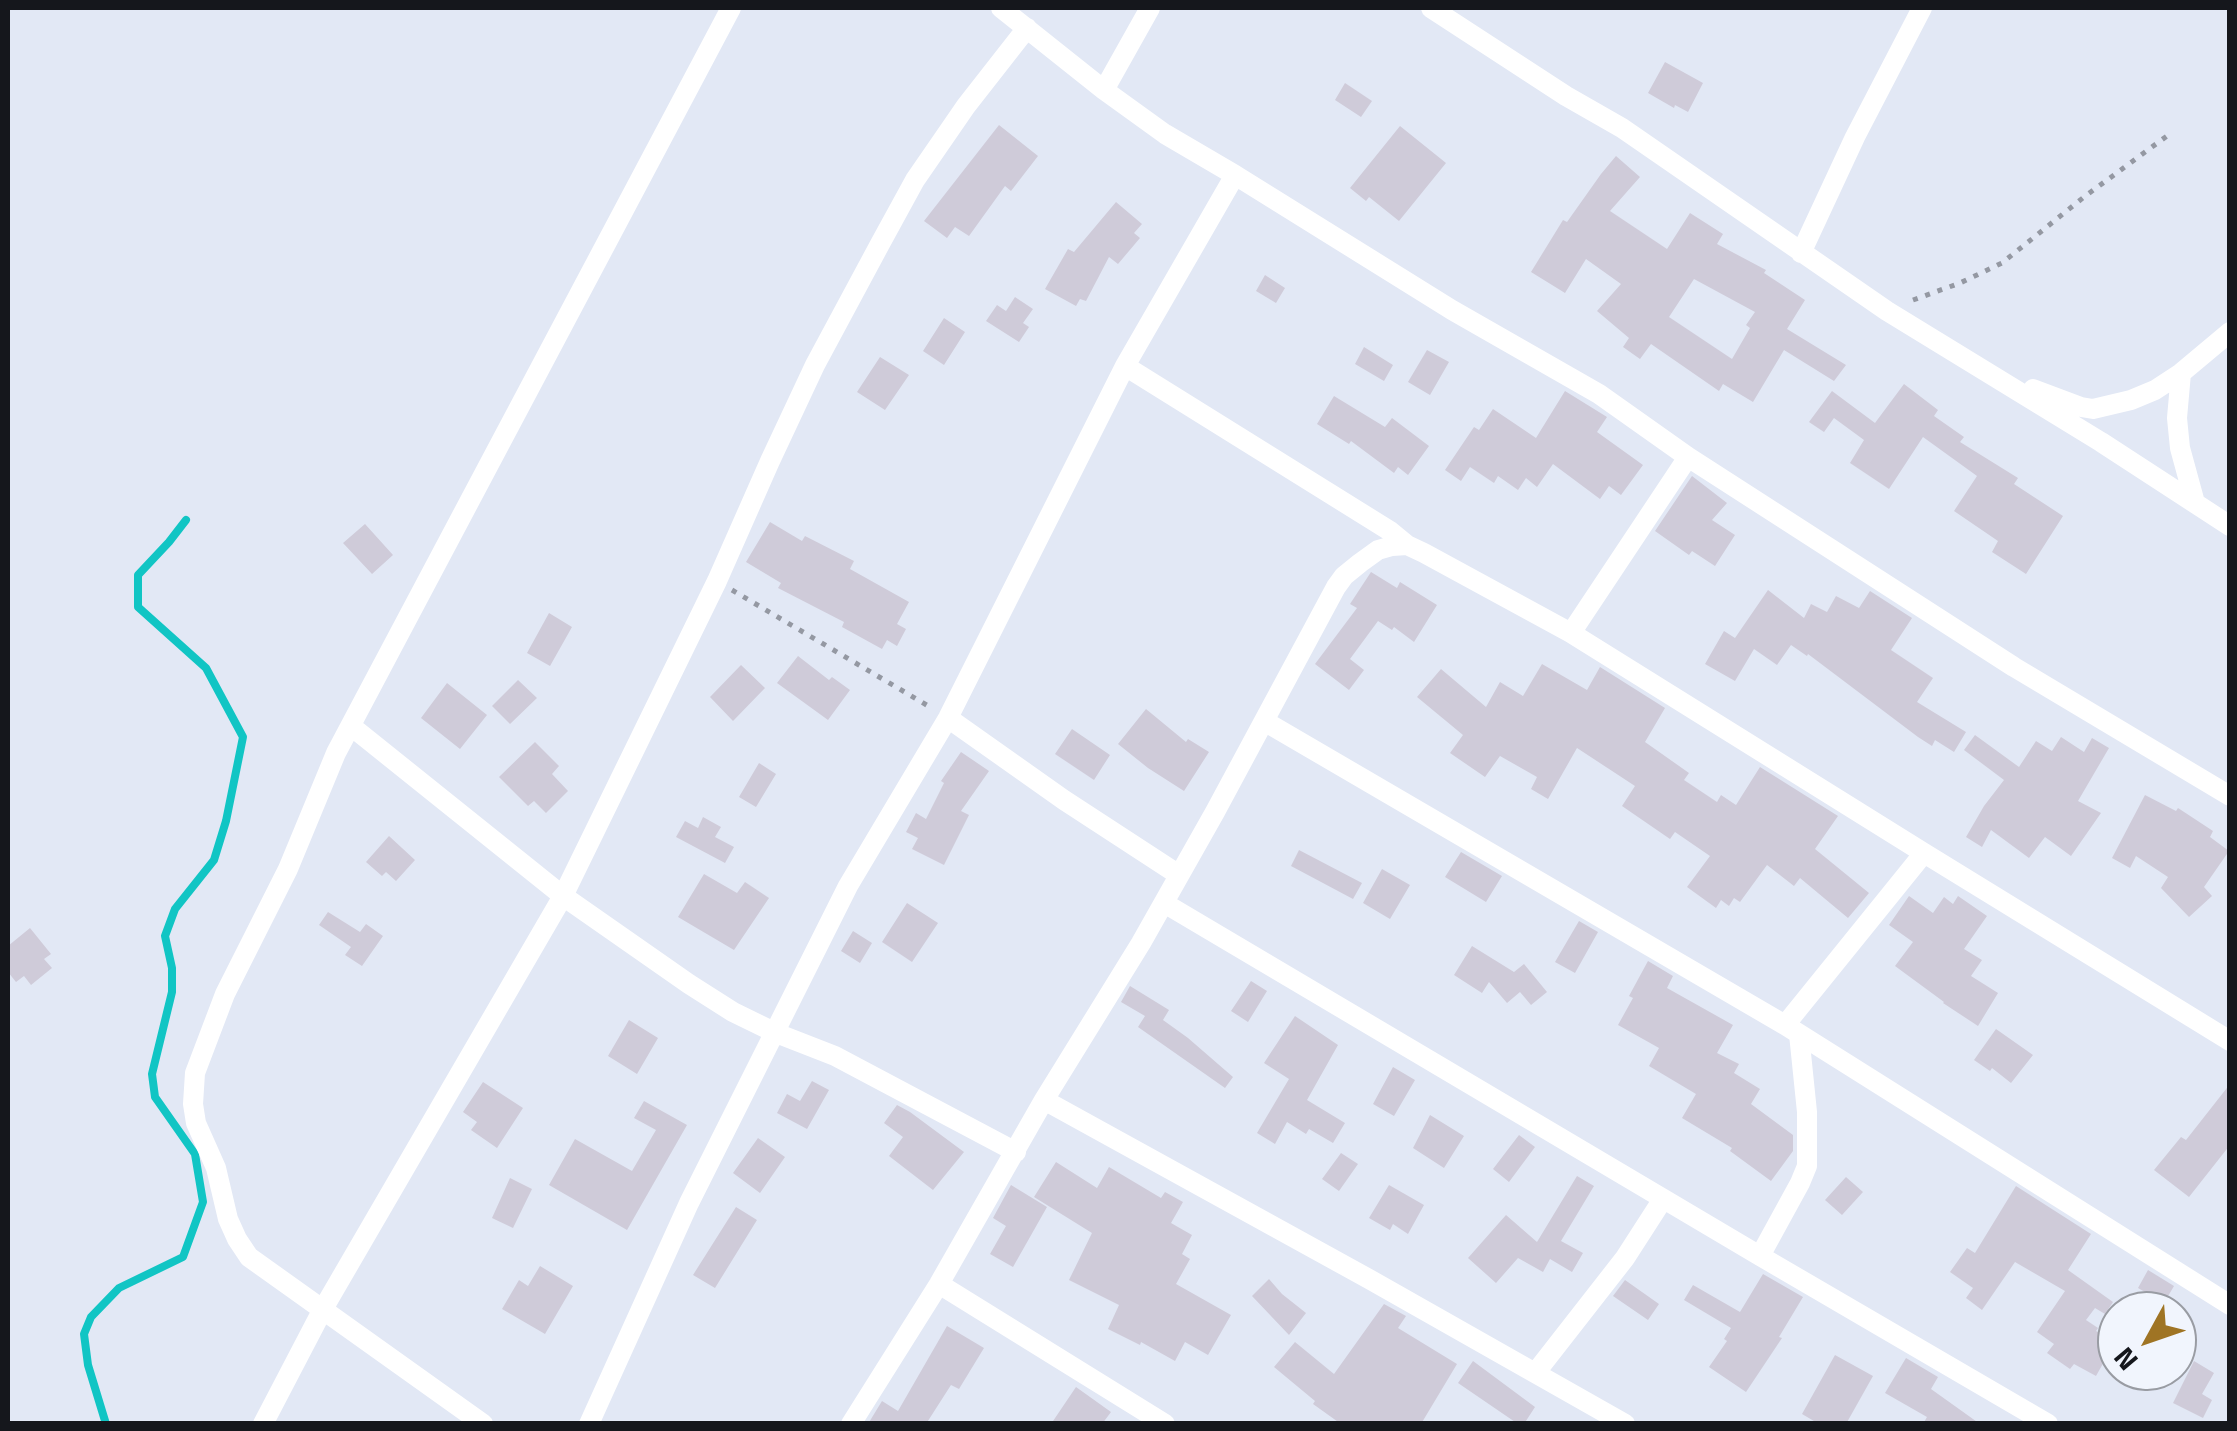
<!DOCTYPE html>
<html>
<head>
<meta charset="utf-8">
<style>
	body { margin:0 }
	#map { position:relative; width:2237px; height:1431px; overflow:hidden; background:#e2e8f5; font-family:"Titillium Web",sans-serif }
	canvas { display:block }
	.frame { position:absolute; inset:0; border:10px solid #15171c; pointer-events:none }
	.north { position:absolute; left:2097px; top:1291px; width:100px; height:100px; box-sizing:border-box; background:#f1f5fd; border:2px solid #999ca3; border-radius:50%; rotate:230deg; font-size:28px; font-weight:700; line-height:40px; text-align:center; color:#15171c }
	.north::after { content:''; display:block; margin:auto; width:35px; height:45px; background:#9f7424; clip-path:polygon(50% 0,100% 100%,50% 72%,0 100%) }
</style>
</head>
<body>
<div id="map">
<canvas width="2237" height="1431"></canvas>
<div class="frame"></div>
<div class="north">N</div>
</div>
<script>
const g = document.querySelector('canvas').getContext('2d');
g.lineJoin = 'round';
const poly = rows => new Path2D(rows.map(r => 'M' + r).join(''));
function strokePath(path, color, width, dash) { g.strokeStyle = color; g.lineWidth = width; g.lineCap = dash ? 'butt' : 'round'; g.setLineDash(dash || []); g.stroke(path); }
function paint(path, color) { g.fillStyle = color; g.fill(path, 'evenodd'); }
const stream = poly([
	[106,1424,88,1365,84,1334,91,1317,119,1288,183,1257,203,1202,195,1154,155,1097,152,1074,172,992,172,968,165,936,175,909,214,860,226,821,243,737,206,668,138,607,138,575,169,542,186,520]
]);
const building = poly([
	[1665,62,1703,83,1688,112,1675,105,1674,108,1648,93],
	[1345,83,1372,101,1361,117,1335,100],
	[999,125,1038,156,1011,191,1005,186,969,236,955,227,947,238,924,221],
	[1400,126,1446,163,1399,221,1369,197,1366,201,1350,188],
	[1616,156,1640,177,1610,211,1667,249,1690,213,1723,234,1717,244,1766,270,1764,273,1805,300,1787,329,1846,365,1834,381,1784,350,1753,402,1723,384,1719,391,1651,344,1640,359,1623,347,1629,338,1597,311,1621,284,1586,259,1565,293,1531,272,1563,220,1567,222,1601,174],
	[1694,279,1755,312,1746,325,1750,328,1732,359,1669,317],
	[1116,202,1142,224,1134,233,1140,238,1118,264,1109,257,1086,301,1080,299,1076,306,1045,289,1068,249,1074,252],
	[1265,275,1285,288,1276,303,1256,291],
	[1015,297,1033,309,1023,323,1029,327,1019,342,986,321,997,305,1006,311],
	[944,318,965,332,944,365,923,351],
	[1364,347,1393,365,1384,381,1355,364],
	[1427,350,1449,362,1430,395,1408,382],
	[880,357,909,375,885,410,857,392],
	[1904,384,1938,410,1934,416,1964,437,1960,442,2018,478,2014,484,2063,516,2026,574,1992,552,1998,541,1954,511,1977,476,1923,437,1889,489,1850,463,1864,440,1834,418,1824,432,1809,422,1832,391,1875,423],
	[1565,391,1607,417,1597,432,1643,465,1621,495,1609,486,1600,499,1553,464,1537,487,1526,478,1518,490,1498,476,1494,483,1470,467,1461,481,1445,470,1474,427,1479,430,1493,409,1536,438],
	[1334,396,1385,427,1392,418,1429,446,1408,475,1398,467,1394,473,1351,441,1349,444,1317,424],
	[1692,476,1727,503,1712,520,1735,535,1715,566,1692,551,1689,555,1655,531],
	[770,522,802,541,805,536,854,561,850,569,909,602,897,624,906,629,897,646,887,640,882,649,842,627,844,622,778,588,781,583,746,562],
	[365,524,393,555,372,574,343,543],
	[1371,572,1397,588,1400,582,1437,605,1414,642,1394,627,1392,630,1378,621,1350,659,1364,670,1349,690,1315,664,1357,608,1350,604],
	[1768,590,1804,618,1811,604,1827,612,1836,596,1859,608,1870,591,1912,618,1891,650,1933,678,1917,702,1966,732,1954,752,1935,740,1932,746,1918,737,1808,654,1807,656,1791,645,1777,665,1754,649,1735,681,1705,664,1724,631,1735,638],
	[549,613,572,627,550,666,527,653],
	[798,656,829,680,832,677,850,690,828,720,777,683],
	[1542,664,1587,690,1600,667,1665,708,1645,742,1689,773,1684,780,1717,802,1721,795,1736,805,1760,767,1838,816,1815,849,1869,893,1848,918,1800,878,1794,886,1767,865,1740,902,1734,898,1729,906,1721,900,1716,908,1687,887,1710,856,1675,832,1670,839,1622,806,1635,786,1577,748,1548,799,1531,789,1537,777,1500,756,1485,777,1450,753,1463,735,1417,697,1441,669,1486,707,1500,682,1523,696],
	[741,665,765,688,733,721,710,697],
	[518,680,537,698,510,724,492,706],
	[447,683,487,715,460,749,421,718],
	[1146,709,1186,742,1188,739,1209,752,1184,791,1148,768,1118,744],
	[1072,729,1110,755,1094,780,1055,754],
	[1975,735,2019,767,2036,741,2052,751,2061,737,2084,752,2092,738,2109,748,2078,801,2101,813,2071,856,2045,837,2029,858,1991,830,1982,847,1966,837,1984,806,2004,780,1964,750],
	[535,742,559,766,552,774,568,791,546,813,534,801,528,806,499,777],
	[961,752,989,771,961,811,969,815,944,865,912,849,918,838,906,832,916,813,926,819,944,783,941,781],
	[759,763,776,774,756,807,739,797],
	[2145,795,2176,811,2178,808,2213,831,2210,837,2229,851,2204,887,2212,896,2189,917,2161,888,2168,877,2136,856,2130,868,2112,858],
	[703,817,721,827,715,837,734,847,725,863,676,837,685,821,698,828],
	[389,836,415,860,396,881,386,872,382,876,366,862],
	[1299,850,1362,883,1353,899,1291,866],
	[1461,852,1502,876,1486,902,1445,877],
	[1382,869,1410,885,1390,919,1363,903],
	[704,874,737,893,745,882,769,898,734,950,678,917],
	[1909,896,1933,913,1944,897,1953,904,1958,896,1987,916,1964,949,1982,960,1971,976,1998,993,1978,1026,1943,1003,1944,1002,1895,966,1913,942,1889,925],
	[907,903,938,923,912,962,882,942],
	[328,912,360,932,366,924,383,936,362,966,345,955,351,947,319,925],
	[1579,921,1598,932,1575,973,1555,962],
	[30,928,51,954,44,959,52,968,31,985,24,976,16,982,8,972,8,946],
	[853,931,872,943,860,963,841,951],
	[1472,946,1514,972,1524,964,1547,992,1531,1005,1520,992,1507,1003,1489,982,1482,993,1454,975],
	[1648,961,1673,976,1667,988,1733,1025,1717,1053,1739,1064,1734,1073,1760,1089,1751,1104,1793,1135,1793,1151,1771,1181,1730,1151,1732,1148,1682,1118,1696,1094,1649,1066,1659,1048,1618,1025,1633,998,1629,996],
	[1251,981,1267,991,1248,1022,1231,1011],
	[1130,986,1169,1010,1163,1020,1188,1038,1233,1077,1225,1088,1138,1027,1145,1016,1121,1002],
	[1295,1016,1338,1045,1307,1100,1345,1123,1333,1143,1309,1129,1306,1134,1287,1122,1275,1144,1257,1133,1289,1079,1264,1063],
	[629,1020,658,1038,637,1074,608,1056],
	[1996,1029,2033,1055,2011,1083,1992,1068,1990,1071,1974,1060],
	[1393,1067,1415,1080,1394,1116,1373,1104],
	[812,1081,829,1090,807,1129,777,1113,787,1094,800,1101],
	[483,1082,523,1108,497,1148,471,1130,477,1122,463,1112],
	[2230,1084,2230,1145,2189,1197,2154,1170,2181,1137,2186,1140],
	[644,1101,687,1125,627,1230,549,1185,575,1139,632,1171,656,1130,634,1118],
	[897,1105,910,1112,964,1152,933,1190,889,1156,903,1137,884,1123],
	[1430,1115,1464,1136,1444,1168,1413,1148],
	[1519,1135,1535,1147,1509,1182,1493,1169],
	[758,1138,785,1157,760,1193,733,1173],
	[1341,1153,1358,1164,1339,1191,1322,1179],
	[1056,1162,1097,1188,1109,1167,1161,1198,1165,1192,1183,1202,1171,1223,1192,1235,1182,1254,1190,1259,1176,1284,1231,1315,1208,1355,1185,1342,1175,1361,1141,1342,1140,1345,1108,1329,1119,1305,1069,1280,1092,1233,1034,1197],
	[1577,1176,1594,1186,1561,1241,1583,1253,1572,1272,1550,1259,1543,1272,1518,1258,1496,1283,1468,1258,1506,1215,1537,1242],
	[1846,1177,1863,1192,1842,1215,1825,1200],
	[510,1178,532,1189,513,1228,492,1218],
	[1011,1185,1047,1207,1013,1267,990,1254,1006,1226,993,1218],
	[1389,1185,1424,1205,1408,1234,1393,1224,1390,1230,1369,1218],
	[2016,1186,2091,1234,2068,1270,2113,1302,2105,1314,2095,1308,2086,1320,2098,1328,2096,1331,2115,1342,2096,1376,2074,1364,2070,1369,2047,1353,2054,1344,2037,1332,2065,1291,2015,1262,1982,1310,1966,1298,1973,1288,1950,1272,1967,1248,1975,1253],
	[736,1207,757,1220,715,1288,693,1275],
	[540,1266,573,1286,545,1334,502,1309,519,1280,528,1286],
	[2148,1270,2174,1286,2164,1303,2138,1288],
	[1763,1274,1803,1297,1779,1337,1782,1338,1746,1392,1709,1367,1727,1341,1724,1339,1731,1328,1684,1300,1693,1285,1740,1312],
	[1269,1279,1282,1294,1306,1313,1289,1335,1252,1296],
	[1625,1280,1659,1304,1648,1320,1613,1296],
	[1384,1304,1406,1316,1398,1328,1457,1364,1421,1424,1341,1424,1313,1404,1315,1401,1274,1367,1295,1342,1334,1374],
	[947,1326,984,1348,959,1389,951,1385,926,1424,868,1424,882,1401,898,1411],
	[1835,1355,1873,1376,1846,1424,1819,1424,1802,1414],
	[1906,1358,1938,1377,1931,1389,1980,1424,1923,1424,1927,1417,1885,1393],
	[1473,1361,1535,1407,1524,1424,1518,1424,1458,1383],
	[2194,1361,2214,1373,2202,1394,2212,1400,2203,1418,2173,1403],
	[1076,1387,1111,1412,1102,1424,1051,1424]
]);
const path = poly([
	[1913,300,1960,283,2002,263,2084,197,2171,133],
	[732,590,930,707]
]);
const minor = poly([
	[1001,8,1104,90,1165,134,1235,175,1452,310,1599,394,1688,457,2014,667,2230,796],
	[1431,8,1566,96,1622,128,1887,311,2101,442,2230,526],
	[1104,90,1150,8],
	[1801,253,1855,137,1922,8],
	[1125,366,1390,531,1407,545],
	[2181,373,2177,418,2180,448,2195,503],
	[2033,389,2081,407,2093,409,2131,400,2155,390,2181,373,2230,332],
	[1571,633,1688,457],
	[948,718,1064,800,1179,875],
	[1264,721,1785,1025,2230,1305],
	[351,726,563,896,689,984,733,1012,776,1033,835,1056,1016,1152],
	[1164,903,1760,1256,2048,1424],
	[1785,1025,1924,853],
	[1044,1100,1369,1279,1625,1424],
	[1760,1256,1800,1183,1807,1166,1807,1112,1799,1034],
	[939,1284,1165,1424],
	[1536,1372,1625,1258,1663,1199],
	[263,1424,323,1309,563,896,717,581,770,461,815,365,880,244,915,180,966,106,1027,28],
	[483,1424,249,1257,237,1239,228,1219,216,1168,196,1123,193,1104,195,1073,225,994,288,869,336,753,731,8],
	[589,1424,689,1203,848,886,948,718,1125,366,1235,175],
	[851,1424,939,1284,1044,1100,1141,943,1215,812,1336,587,1344,576,1360,563,1378,550,1392,546,1407,545,1424,553,1571,633,1924,853,2230,1041]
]);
strokePath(stream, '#11c5c4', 8);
paint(building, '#cfcbd9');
strokePath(path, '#9498a2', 5, [5, 8]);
strokePath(minor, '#fff', 20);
</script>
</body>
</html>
